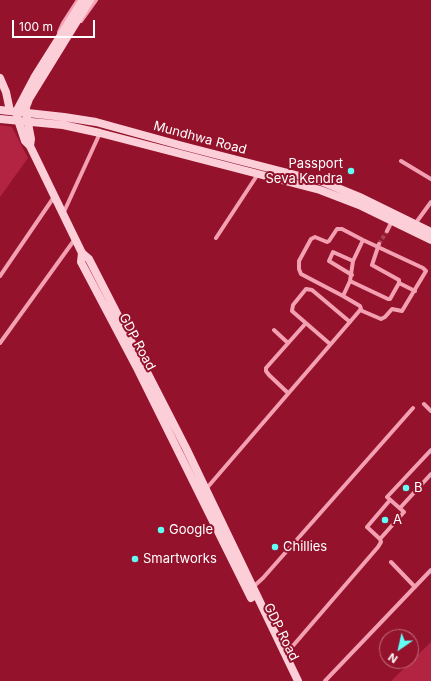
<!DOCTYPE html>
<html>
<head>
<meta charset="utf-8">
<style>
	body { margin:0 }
	#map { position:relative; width:431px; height:681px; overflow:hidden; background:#94122c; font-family:Inter,sans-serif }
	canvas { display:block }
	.north { position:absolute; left:379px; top:629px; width:40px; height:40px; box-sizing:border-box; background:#94122c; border:1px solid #bf7180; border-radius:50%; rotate:214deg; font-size:11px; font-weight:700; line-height:16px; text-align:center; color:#fff }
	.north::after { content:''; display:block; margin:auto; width:14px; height:18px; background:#62fff6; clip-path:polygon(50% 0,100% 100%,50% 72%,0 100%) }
	.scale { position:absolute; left:12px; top:20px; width:83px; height:18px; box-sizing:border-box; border:2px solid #fff; border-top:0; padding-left:5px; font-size:12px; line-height:14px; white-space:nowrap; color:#fff; -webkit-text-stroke:3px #94122c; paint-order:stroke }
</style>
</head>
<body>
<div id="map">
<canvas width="431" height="681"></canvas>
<div class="north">N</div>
<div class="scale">100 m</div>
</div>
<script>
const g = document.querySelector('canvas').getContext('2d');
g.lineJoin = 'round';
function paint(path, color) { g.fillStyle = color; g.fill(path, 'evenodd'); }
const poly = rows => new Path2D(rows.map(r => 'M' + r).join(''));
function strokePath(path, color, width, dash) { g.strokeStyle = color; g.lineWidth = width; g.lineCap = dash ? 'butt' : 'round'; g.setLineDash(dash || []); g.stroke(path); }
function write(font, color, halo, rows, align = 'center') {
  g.font = font + ' Inter,sans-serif'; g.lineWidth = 4; g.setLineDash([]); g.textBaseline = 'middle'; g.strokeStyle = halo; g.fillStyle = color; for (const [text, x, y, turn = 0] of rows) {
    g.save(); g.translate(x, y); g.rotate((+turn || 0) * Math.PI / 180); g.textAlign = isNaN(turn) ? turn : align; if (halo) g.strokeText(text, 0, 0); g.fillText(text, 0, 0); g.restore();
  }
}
const green = poly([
	[0,125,12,127,28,158,0,197],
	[431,642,431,681,391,681]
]);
const streetTunnel = poly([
	[379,244,387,231]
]);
const street = poly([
	[81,21,96,0],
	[59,32,63,23,78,0],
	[401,161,431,179],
	[63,214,100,133],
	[415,224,431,202],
	[387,231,392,221],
	[216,238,258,174],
	[352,275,329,261,333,252,353,261],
	[0,276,54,197],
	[350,281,388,299,390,299,399,283,399,280,372,265,379,244],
	[399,283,415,291],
	[343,296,350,281,353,261,363,240],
	[274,330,288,343],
	[0,343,75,239],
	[330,344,292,311,293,305,306,289,312,290,350,322],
	[288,393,269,375,266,371,266,368,306,323],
	[424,404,431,411],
	[206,489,361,309,360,306,343,296,301,274,299,269,299,261,311,239,315,237,327,242,329,241,337,229,342,229,363,240,423,268,426,271,402,311,392,309,385,317,381,319,360,310],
	[400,508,431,474],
	[380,539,367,527,390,500],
	[391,562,415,587],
	[252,588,263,578,413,408],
	[285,655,378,547,381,542,380,539,404,512,387,497,431,450],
	[325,681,431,570]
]);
const secondary = poly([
	[83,0,34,78,16,112,18,120,25,141,30,146,82,253,89,259,186,448,298,681],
	[0,78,6,92,10,111],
	[0,110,64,117,96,122,183,146,323,182,362,198,431,232],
	[0,119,63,125,100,133,320,190,359,205,431,240],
	[30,146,31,139,26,113,26,107,29,99,90,0],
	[82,253,81,262,138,370,251,598]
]);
const markers = [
	[351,171,4,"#62fff6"],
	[406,488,4,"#62fff6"],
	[385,520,4,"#62fff6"],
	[161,530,4,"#62fff6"],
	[275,547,4,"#62fff6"],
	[135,559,4,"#62fff6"]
];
const streetNames = [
	["Mundhwa Road",200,138,15],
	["GDP Road",137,342,62],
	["GDP Road",281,632,64]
];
const poiNames = [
	["Passport",343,164,"right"],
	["Seva Kendra",343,179,"right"],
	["B",414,488],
	["A",393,520],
	["Google",169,530],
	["Chillies",283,547],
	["Smartworks",143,559]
];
paint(green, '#b32443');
strokePath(streetTunnel, '#a94156', 4, [4, 2]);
strokePath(street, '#f3a0b2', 4);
strokePath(secondary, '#fccfd8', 8);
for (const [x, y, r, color] of markers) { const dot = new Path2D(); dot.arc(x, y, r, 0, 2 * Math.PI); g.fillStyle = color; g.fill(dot); strokePath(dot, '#94122c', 1.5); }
write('13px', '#fff', '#94122c', streetNames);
write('13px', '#fff', '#94122c', poiNames, 'left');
</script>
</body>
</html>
